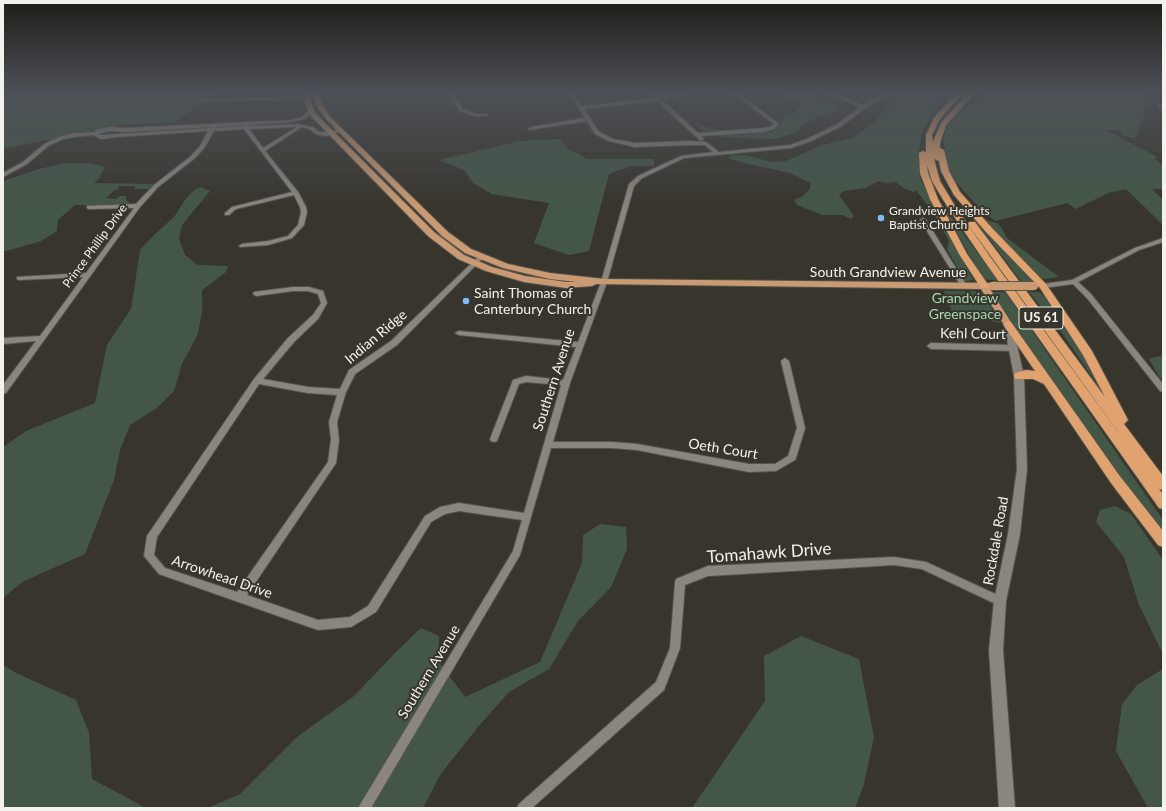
<!DOCTYPE html>
<html>
<head>
<meta charset="utf-8">
<style>
	body { margin:0 }
	#map { position:relative; width:1166px; height:811px; overflow:hidden; background:#38352d; font-family:Lato,sans-serif }
	canvas { display:block }
	.frame { position:absolute; inset:0; border:4px solid #f4f2ed; pointer-events:none }
</style>
</head>
<body>
<div id="map">
<canvas width="1166" height="811"></canvas>
<div class="frame"></div>
</div>
<script>
const g = document.querySelector('canvas').getContext('2d');
g.lineJoin = 'round';
function paint(path, color) { g.fillStyle = color; g.fill(path, 'evenodd'); }
const poly = rows => new Path2D(rows.map(r => 'M' + r).join(''));
function strokePath(path, color, width, dash) { g.strokeStyle = color; g.lineWidth = width; g.lineCap = dash ? 'butt' : 'round'; g.setLineDash(dash || []); g.stroke(path); }
function write(font, color, halo, rows, align = 'center') {
  g.font = font + ' Lato,sans-serif'; g.lineWidth = 4; g.setLineDash([]); g.textBaseline = 'middle'; g.strokeStyle = halo; g.fillStyle = color; for (const [text, x, y, turn = 0] of rows) {
    g.save(); g.translate(x, y); g.rotate((+turn || 0) * Math.PI / 180); g.textAlign = isNaN(turn) ? turn : align; if (halo) g.strokeText(text, 0, 0); g.fillText(text, 0, 0); g.restore();
  }
}
const green = poly([
	[3,93,216,93,175,122,119,125,3,149],
	[779,93,821,93,815,96,840,110,806,122,797,132,775,139,734,138,707,135,696,124,738,135,773,132,783,120,783,116,793,113,803,105],
	[906,93,951,93,935,108,922,133,918,156,920,179,973,280,965,281,947,249,949,241,934,214,916,190,914,192,905,189,896,182,887,183,878,181,865,188,844,191,839,195,854,216,851,219,842,215,822,215,797,205,794,200,803,196,810,189,811,183,790,173,744,163,731,159,729,156,744,155,772,162,786,161,822,145,853,138,874,122,881,113,892,105,897,96],
	[987,93,1138,93,1151,102,1144,107,1145,114,1141,122,1137,136,1134,138,1124,136,1119,130,1106,130,1157,157,1155,159,1163,166,1163,189,1152,189,1163,200,1163,225,1126,189,1108,193,1076,209,1067,203,995,221,982,211,956,182,948,166,943,139,947,126,955,117,969,105],
	[560,139,567,148,587,159,654,159,654,166,630,166,609,174,589,251,569,255,534,243,549,203,492,194,473,183,464,170,439,160,520,141],
	[65,163,90,163,105,167,99,178,94,183,154,184,149,189,135,189,135,186,119,186,117,188,119,188,117,190,114,190,106,198,116,199,120,196,126,196,126,200,131,204,110,206,75,205,58,220,57,231,41,241,3,252,3,181,39,169],
	[201,187,210,191,182,225,179,239,185,255,198,265,228,266,226,272,202,290,202,312,198,334,182,364,174,391,157,408,130,425,120,450,114,480,85,554,22,582,3,598,3,447,26,431,95,403,107,345,131,309,140,250,154,235,174,217,185,200,194,190],
	[936,196,982,259,1000,281,983,279],
	[968,211,1030,277,1031,281,1021,281],
	[986,220,997,223,1001,227,1007,238,1059,277,1044,279,1038,276],
	[944,291,975,291,982,293,1001,323,985,320,955,320],
	[991,292,1005,292,1163,520,1163,535,1132,494,1048,378],
	[1029,292,1039,292,1045,297,1070,331,1092,370,1095,381,1059,329],
	[1163,355,1163,378,1160,378,1149,359],
	[1115,506,1131,514,1163,560,1163,654,1139,605,1124,557,1096,522,1100,510],
	[600,524,626,527,627,549,611,587,578,621,549,669,509,692,478,727,440,775,423,808,208,808,240,794,297,737,354,696,397,651,421,628,439,636,438,661,465,697,540,662,582,563,583,535],
	[801,636,859,659,874,737,864,784,855,808,692,808,765,701,764,656],
	[3,665,16,673,76,700,89,733,92,779,146,808,3,808],
	[1163,669,1163,808,1148,808,1116,751,1122,704,1137,685]
]);
const minor = poly([
	[449,93,453,93,463,109,476,114,487,114,489,115,487,116,475,116,459,111,449,93],
	[569,93,573,93,582,106,655,98,650,93,655,93,659,97,681,93,691,93,662,100,698,133,763,128,770,127,774,124,733,93,738,93,779,124,774,129,763,132,701,136,704,139,701,141,657,101,584,109,599,132,613,139,635,143,690,141,706,142,719,152,790,145,807,139,836,125,860,107,827,93,834,93,863,105,870,100,892,93,900,93,874,102,840,127,811,141,791,148,684,158,642,178,634,186,607,282,570,383,553,442,612,442,637,444,749,464,775,464,788,456,797,428,781,361,785,358,789,361,805,428,796,458,795,460,776,471,749,472,637,450,612,448,551,448,520,555,371,808,358,808,513,551,522,520,459,511,445,514,431,522,376,612,351,627,318,630,159,574,144,556,147,536,254,379,288,338,313,315,321,303,318,294,308,291,293,291,256,296,253,294,254,292,293,287,309,287,323,291,327,303,318,319,294,342,263,379,308,387,340,389,349,370,391,341,479,256,481,255,484,257,483,258,397,345,355,374,346,392,337,422,339,440,336,463,247,595,318,620,350,617,368,606,425,516,440,507,459,503,524,513,561,385,526,382,519,384,497,441,494,442,491,441,490,439,513,380,526,376,563,380,576,347,459,335,455,333,459,331,578,342,601,282,629,184,638,176,681,156,713,152,705,145,690,145,635,147,609,141,595,134,587,121,529,130,528,129,531,127,585,118,569,93],
	[259,384,308,393,337,395,329,422,331,440,328,462,237,592,165,568,154,555,157,537,259,384],
	[317,97,319,98,319,99,196,101,194,100,196,99,317,97],
	[1159,105,1163,105,1163,109,1159,107,1159,105],
	[310,110,314,111,305,119,291,122,250,125,249,126,298,124,313,127,319,132,326,132,341,129,344,131,326,136,316,134,309,129,302,127,265,151,298,192,306,207,307,212,304,225,292,238,268,245,240,247,239,246,242,244,268,241,288,236,298,225,301,212,300,207,294,195,236,209,229,215,225,215,225,213,232,207,292,192,244,129,214,131,204,148,195,158,158,187,140,207,6,393,3,394,3,385,36,341,3,344,3,338,40,336,83,277,19,280,17,279,17,277,86,273,134,208,89,209,87,208,87,206,136,204,154,185,191,156,200,146,208,131,116,137,101,139,93,135,74,137,63,139,48,146,27,164,5,176,3,177,3,173,23,162,44,144,59,137,74,133,95,132,96,130,109,127,126,128,291,120,301,117,310,110],
	[245,125,244,126,215,128,216,127,245,125],
	[211,127,210,128,102,135,98,134,109,131,126,132,211,127],
	[297,127,263,148,249,129,297,127],
	[923,218,926,220,967,286,966,287,964,288,961,286,920,220,923,218],
	[1163,238,1163,242,1139,250,1078,282,1091,294,1163,384,1163,392,1160,391,1087,298,1073,284,1043,288,1040,286,1043,284,1072,280,1135,248,1163,238],
	[931,343,1014,345,1018,348,1014,351,931,349,927,346,931,343],
	[894,557,926,562,1004,598,1005,601,1004,604,1000,606,922,569,894,565,708,576,685,585,680,648,664,690,532,808,517,808,519,804,656,682,670,648,675,582,676,579,708,566,894,557]
]);
const tertiary = poly([
	[1008,321,1012,324,1024,376,1027,469,1020,534,1006,601,1003,650,1015,808,999,808,989,650,994,601,1008,534,1017,469,1014,376,1004,324,1008,321]
]);
const primary = poly([
	[305,93,311,93,310,100,315,113,434,232,464,255,492,267,525,276,566,282,577,282,550,279,503,268,465,253,442,236,326,119,317,106,313,93,319,93,323,106,330,117,448,232,471,249,508,264,550,273,604,279,992,283,996,286,995,288,990,289,1012,324,1008,327,1005,326,981,289,596,284,592,286,566,288,524,282,486,271,458,259,428,236,310,115,304,100,305,93]
]);
const trunk = poly([
	[956,93,963,93,940,119,932,135,933,142,941,123,968,93,975,93,946,125,940,143,940,148,944,150,949,171,960,192,992,228,1046,284,1092,351,1128,420,1124,424,1163,476,1163,490,1159,489,1163,494,1163,509,1159,508,985,262,947,206,932,181,927,165,928,173,938,199,967,254,989,286,987,288,981,288,959,254,930,199,920,173,919,153,923,151,926,152,926,135,934,118,956,93],
	[934,159,939,161,941,171,954,195,986,232,1040,288,1083,355,1105,397,975,222,969,222,968,224,969,226,1132,451,991,258,955,206,940,181,934,159],
	[1008,321,1011,322,1119,475,1163,531,1163,547,1158,545,1111,483,1044,384,1033,379,1015,379,1014,376,1015,373,1026,370,1035,371,1003,324,1008,321]
]);
const primaryBridge = poly([
	[992,286,1034,286]
]);
const markers = [
	[881,218,4,"#7fbdfa"],
	[466,301,4,"#7fbdfa"]
];
const farPoinames = [
	["Grandview Heights",889,211],
	["Baptist Church",889,225]
];
const farStreetnames = [
	["Prince Phillip Drive",95,246,-54]
];
const shields = [
	[1041,318,44]
];
const shieldNames = [
	["US 61",1041,318]
];
const streetNames = [
	["South Grandview Avenue",888,272],
	["Kehl Court",973,334,1],
	["Indian Ridge",376,337,-40],
	["Southern Avenue",554,380,-72],
	["Oeth Court",723,449,9],
	["Rockdale Road",996,541,-80],
	["Arrowhead Drive",222,577,19],
	["Southern Avenue",429,672,-59]
];
const poiNames = [
	["Saint Thomas of",474,293],
	["Canterbury Church",474,309]
];
const parkNames = [
	["Grandview",965,298],
	["Greenspace",965,314]
];
const nearStreetnames = [
	["Tomahawk Drive",769,553,-4]
];
paint(green, '#445747');
strokePath(minor, '#56544e', 2);
strokePath(tertiary, '#56544e', 2);
strokePath(primary, '#56544e', 2);
strokePath(trunk, '#56544e', 2);
paint(minor, '#8a867e');
paint(tertiary, '#8a867e');
paint(primary, '#ca9b73');
paint(trunk, '#e0a26f');
strokePath(primaryBridge, '#56544e', 10, []);
strokePath(primaryBridge, '#ca9b73', 8);
const sky = g.createLinearGradient(0, 0, 0, 207);
sky.addColorStop(0, '#1f1d19');
sky.addColorStop(0.45, '#4d5157');
sky.addColorStop(1, '#4d515700');
g.fillStyle = sky;
g.fillRect(0, 0, 1166, 207);
for (const [x, y, r, color] of markers) { const dot = new Path2D(); dot.arc(x, y, r, 0, 2 * Math.PI); g.fillStyle = color; g.fill(dot); strokePath(dot, '#38352d', 1.5); }
write('12px', '#f4f2ed', '#38352d', farPoinames, 'left');
write('12px', '#f4f2ed', '#38352d', farStreetnames);
for (const [x, y, w] of shields) { const box = new Path2D(); box.roundRect(x - w / 2, y - 11, w, 22, 3); g.fillStyle = '#38352d'; g.fill(box); strokePath(box, '#f4f2ed', 1); }
write('bold 13px', '#f4f2ed', null, shieldNames);
write('14px', '#f4f2ed', '#38352d', streetNames);
write('14px', '#f4f2ed', '#38352d', poiNames, 'left');
write('14px', '#a5d9af', '#38352d', parkNames);
write('17px', '#f4f2ed', '#38352d', nearStreetnames);
</script>
</body>
</html>
